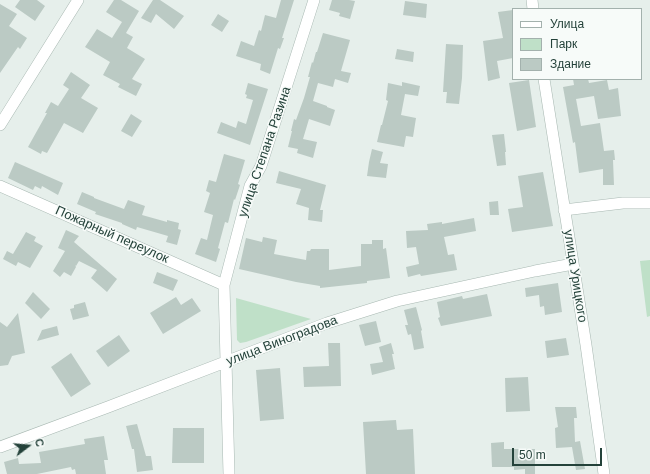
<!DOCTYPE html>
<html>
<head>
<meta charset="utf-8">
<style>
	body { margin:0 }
	#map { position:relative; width:650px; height:474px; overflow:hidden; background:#e6efeb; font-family:Helvetica,sans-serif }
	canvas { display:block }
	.legend { position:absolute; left:512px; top:8px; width:130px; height:72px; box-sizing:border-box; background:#f7fbf9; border:1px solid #a3b1ad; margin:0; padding:5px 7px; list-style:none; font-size:12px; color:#24423a }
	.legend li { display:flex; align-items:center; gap:8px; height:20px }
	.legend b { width:20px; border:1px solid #a3b1ad }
	.north { position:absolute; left:8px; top:426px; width:40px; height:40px; -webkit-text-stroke:3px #f7fbf9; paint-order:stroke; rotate:74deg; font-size:11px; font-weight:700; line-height:16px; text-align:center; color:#24423a }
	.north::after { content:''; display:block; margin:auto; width:14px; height:18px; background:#24423a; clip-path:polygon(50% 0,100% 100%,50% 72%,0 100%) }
	.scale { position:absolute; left:512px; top:448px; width:90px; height:18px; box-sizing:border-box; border:2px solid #24423a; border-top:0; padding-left:5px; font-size:12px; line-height:14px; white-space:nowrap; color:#24423a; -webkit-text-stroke:3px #f7fbf9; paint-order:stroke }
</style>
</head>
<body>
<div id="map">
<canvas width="650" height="474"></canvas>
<ul class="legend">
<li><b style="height:5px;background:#fff"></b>Улица</li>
<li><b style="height:11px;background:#bfe0c8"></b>Парк</li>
<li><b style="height:11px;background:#bbcac4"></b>Здание</li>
</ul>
<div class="north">С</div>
<div class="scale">50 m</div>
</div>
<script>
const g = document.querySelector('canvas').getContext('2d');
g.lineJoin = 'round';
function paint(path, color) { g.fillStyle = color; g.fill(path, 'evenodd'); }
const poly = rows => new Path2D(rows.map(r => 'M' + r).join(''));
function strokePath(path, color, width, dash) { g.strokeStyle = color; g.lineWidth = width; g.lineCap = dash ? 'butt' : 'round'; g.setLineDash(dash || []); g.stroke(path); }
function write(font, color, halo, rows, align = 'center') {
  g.font = font + ' Helvetica,sans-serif'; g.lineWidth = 3; g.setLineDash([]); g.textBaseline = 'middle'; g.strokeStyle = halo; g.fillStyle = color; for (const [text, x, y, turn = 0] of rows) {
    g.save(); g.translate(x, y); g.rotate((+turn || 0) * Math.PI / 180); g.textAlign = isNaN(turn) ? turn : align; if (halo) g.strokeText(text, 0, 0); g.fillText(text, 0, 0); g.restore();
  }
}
const green = poly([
	[650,260,650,316,647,317,640,261],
	[236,298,311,319,246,342,240,343,237,340]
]);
const building = poly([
	[20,0,37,0,45,6,35,21,15,7],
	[114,0,121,0,139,11,126,33,133,37,127,48,145,59,132,79,142,84,136,96,118,87,120,84,103,75,110,62,85,47,97,29,112,38,122,22,106,12],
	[153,0,160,0,184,16,174,29,156,14,151,23,141,18],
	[281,0,294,0,282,38,284,38,280,49,278,48,270,74,260,70,261,64,236,56,241,41,254,46,259,30,261,31,265,15,276,18],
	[332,0,349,0,355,1,350,19,339,16,340,13,329,10],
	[405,1,427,4,426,18,403,15],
	[0,4,17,14,9,26,27,38,20,49,18,47,0,73],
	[513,10,513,58,497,61,500,78,488,81,483,41,503,38,498,12],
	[218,14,229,21,222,32,211,25],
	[323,33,350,40,341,71,351,73,348,83,335,79,333,87,318,83,313,101,327,106,327,107,335,110,330,126,309,119,303,139,317,142,313,158,297,153,298,149,288,147,292,131,291,131,294,119,296,120,304,98,310,77,308,77,312,62,313,63,316,52,317,52],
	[446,44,463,45,462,78,459,104,446,103,447,92,443,92],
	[397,49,414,52,413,62,395,59],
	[71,72,90,85,81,98,98,108,83,133,64,123,47,153,42,151,41,154,28,147,47,113,45,113,51,102,58,106,69,89,63,85],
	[573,79,588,79,589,83,607,80,609,90,618,88,621,116,598,119,594,96,576,99,581,126,600,123,604,151,614,150,615,160,613,160,614,185,603,185,603,169,579,173,575,142,573,143,563,87,574,85],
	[529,80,536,127,517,131,509,83],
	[402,82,420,86,418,96,405,94,401,115,416,118,413,137,406,136,404,147,377,142,381,125,382,125,388,101,386,100,388,83,402,86],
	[248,83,268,89,250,145,217,133,221,122,236,128,238,121,246,124,253,100,246,98,247,95,245,94],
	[131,114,142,121,132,137,121,131],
	[504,134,506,152,505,152,506,165,497,166,492,135],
	[372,149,383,152,380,163,388,164,386,178,367,176,369,162],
	[224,154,245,160,238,184,240,185,235,200,234,199,228,223,225,222,218,248,220,249,216,262,195,254,201,238,207,240,213,215,204,212,210,193,206,191,209,180,216,182],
	[15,162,63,183,58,195,42,186,41,189,35,186,33,190,8,178],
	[279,171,326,185,320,210,323,210,322,222,308,220,309,208,296,204,301,189,276,183],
	[543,172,553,226,512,232,508,209,523,207,518,176],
	[82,192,94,197,94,198,124,209,128,200,145,206,142,215,167,222,167,220,179,223,178,229,181,230,177,245,166,242,168,236,137,227,136,230,122,224,122,223,95,214,96,212,77,204],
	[498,201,499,215,490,215,489,202],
	[474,218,476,231,444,237,448,255,454,254,457,270,421,276,420,274,408,277,406,267,419,264,416,247,407,248,406,231,428,230,427,224,442,222,442,224],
	[66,230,79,236,74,242,117,279,107,292,91,278,97,270,79,261,76,266,75,265,76,267,71,276,64,272,60,277,53,271,65,251,58,248],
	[26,232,36,237,34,241,43,246,30,268,18,262,16,266,3,259,7,251,13,254],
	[263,237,277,240,274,254,306,260,307,251,310,251,311,249,329,249,329,270,361,266,361,244,372,244,372,240,383,240,383,249,386,248,390,278,367,281,367,283,320,288,320,286,296,282,239,269,246,238,262,242],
	[157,272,178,280,173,291,153,283],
	[558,283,562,312,545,315,544,306,540,307,539,295,526,297,525,288],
	[33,292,50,309,41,319,25,303],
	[487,294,492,316,441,326,438,318,440,317,437,302,462,296,463,299],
	[176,297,181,305,192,298,201,311,163,334,150,313],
	[85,302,89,316,73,320,70,309,74,308,74,305],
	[416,307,422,330,421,331,424,348,414,350,411,334,408,335,405,325,408,325,404,310],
	[18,313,25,353,12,356,8,365,0,366,0,322,7,327],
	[376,321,381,342,365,346,359,325],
	[57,326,59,335,37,341,42,330],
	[119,335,130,351,108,367,96,351],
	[566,338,569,355,547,358,545,341],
	[328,343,340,343,341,386,304,387,303,367,329,366],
	[391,343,394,354,392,354,395,369,372,375,370,364,383,362,379,347],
	[71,353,91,384,71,397,51,367],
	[280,368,284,419,260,421,256,370],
	[528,377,530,411,506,412,505,378],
	[555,407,576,407,577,418,574,418,575,442,580,441,585,469,576,470,572,447,556,448,555,428,558,427],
	[396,420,397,430,413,429,415,474,366,474,363,422],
	[137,424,146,456,151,456,153,470,137,472,134,449,132,449,126,426],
	[173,428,204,428,204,463,172,463],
	[104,436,108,460,104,460,106,474,76,474,75,469,72,470,71,467,37,474,7,474,4,462,18,458,19,464,41,463,39,452,85,444,84,439],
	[504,442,504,449,535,449,535,474,525,474,525,469,514,470,514,467,492,467,491,443]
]);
const minor = poly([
	[532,0,533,9],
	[544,79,586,345,604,474],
	[0,125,78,0],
	[0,186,224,285],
	[564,210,623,203,650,203],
	[0,447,108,407,327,323,397,301,535,271,573,264],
	[229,474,224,285,250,186,261,166,314,0]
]);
const streetNames = [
	["улица Степана Разина",265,152,-71],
	["Пожарный переулок",112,235,24],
	["улица Урицкого",575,276,81],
	["улица Виноградова",282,341,-21]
];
paint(green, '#bfe0c8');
paint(building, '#bbcac4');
strokePath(minor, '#a8b8b2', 12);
strokePath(minor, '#fff', 11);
write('13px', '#24423a', '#f7fbf9', streetNames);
</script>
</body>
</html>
